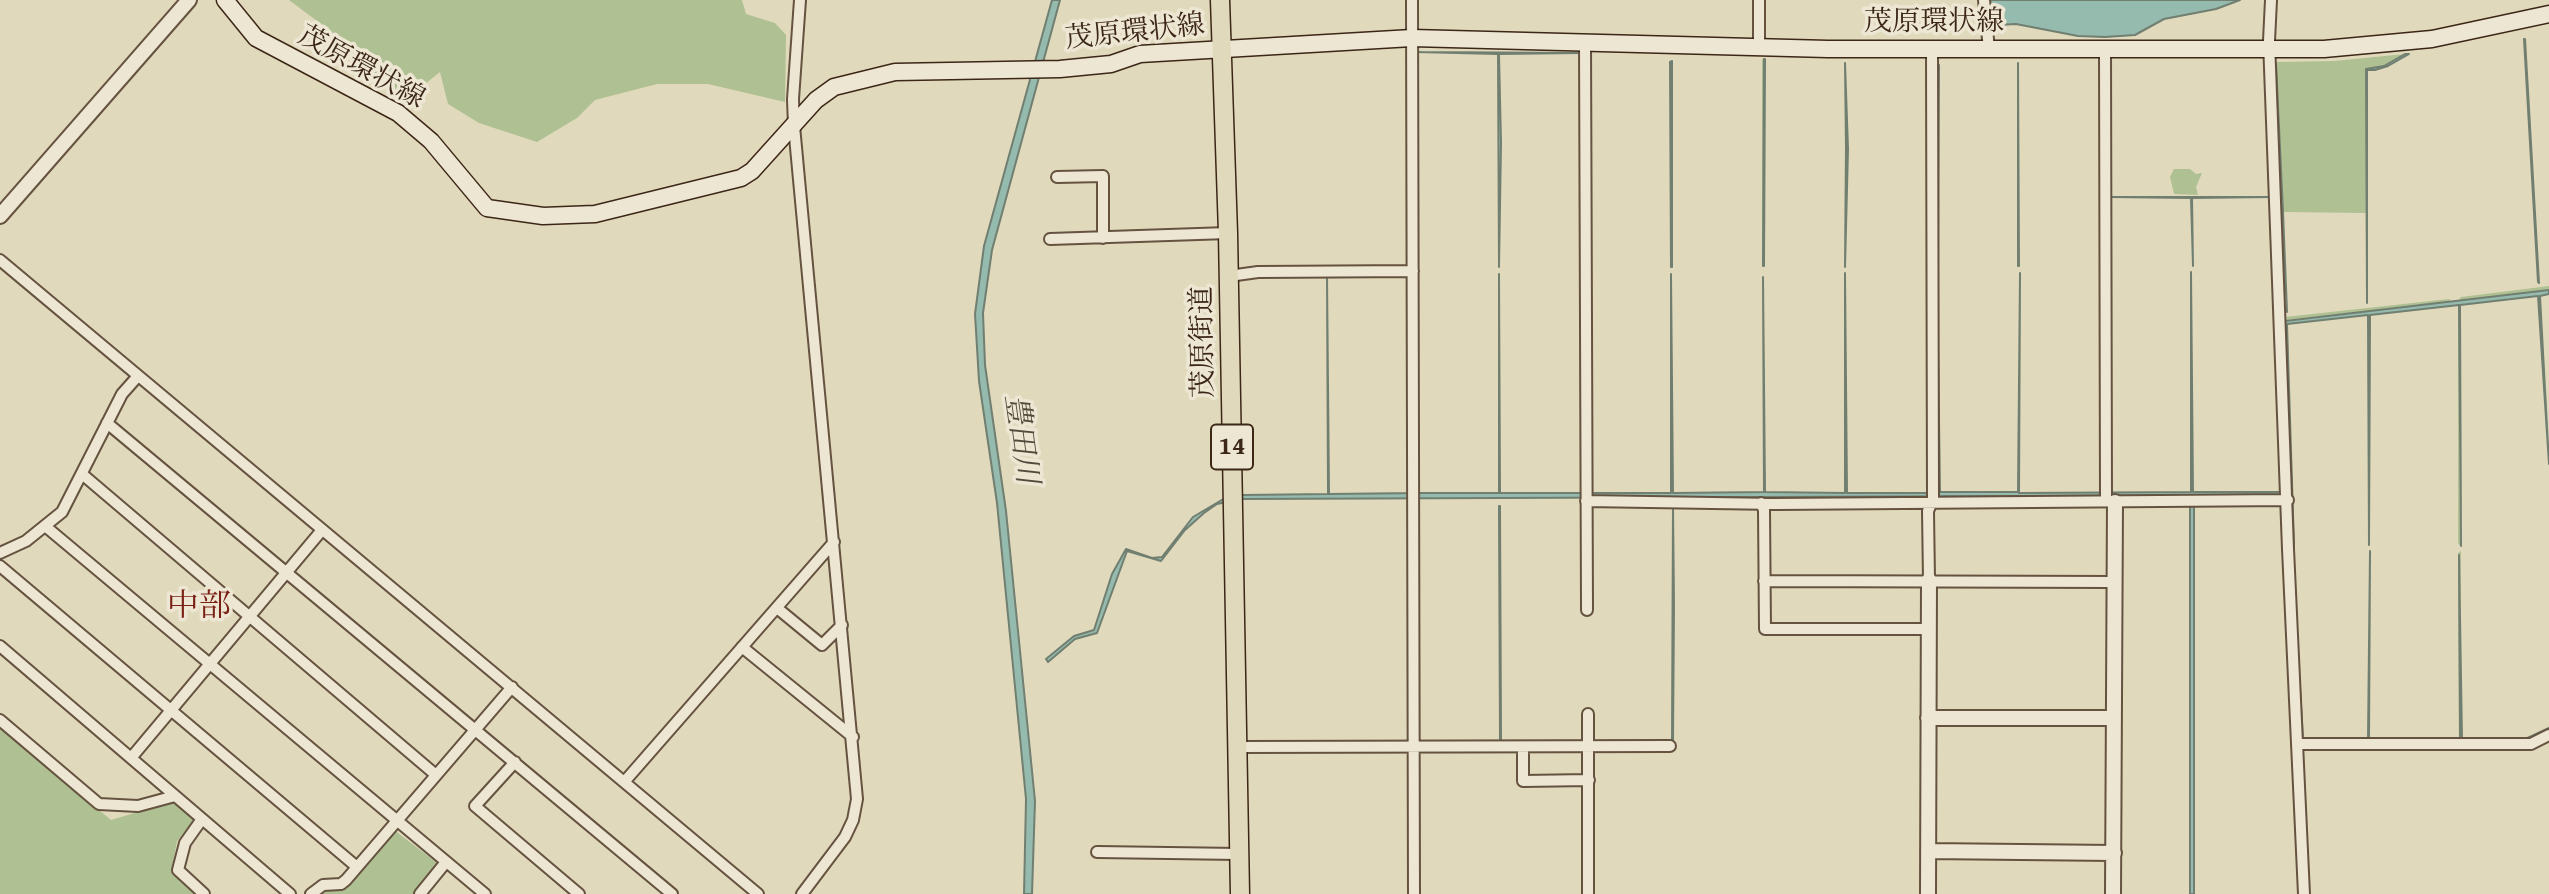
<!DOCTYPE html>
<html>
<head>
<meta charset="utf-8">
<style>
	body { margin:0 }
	canvas { display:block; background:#e1d9bc }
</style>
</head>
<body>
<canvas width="2549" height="894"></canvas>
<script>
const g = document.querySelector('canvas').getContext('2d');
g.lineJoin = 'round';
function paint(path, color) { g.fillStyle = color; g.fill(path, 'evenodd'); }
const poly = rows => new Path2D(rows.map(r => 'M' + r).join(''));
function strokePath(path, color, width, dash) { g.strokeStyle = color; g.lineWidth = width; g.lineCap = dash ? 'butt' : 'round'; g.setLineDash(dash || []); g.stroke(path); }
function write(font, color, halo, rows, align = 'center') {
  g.font = font + ' "Gentium Book Plus","Noto Serif JP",serif'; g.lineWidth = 7; g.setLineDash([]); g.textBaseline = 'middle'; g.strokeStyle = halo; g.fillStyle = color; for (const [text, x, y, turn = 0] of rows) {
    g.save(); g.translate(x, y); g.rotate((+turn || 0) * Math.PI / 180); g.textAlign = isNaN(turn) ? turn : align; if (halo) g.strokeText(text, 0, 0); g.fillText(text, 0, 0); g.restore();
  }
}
const green = poly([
	[289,0,742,0,746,14,775,23,786,35,785,102,708,84,657,84,595,100,577,118,537,142,479,123,448,104,440,72,410,96,388,86,356,63,337,36],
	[2405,54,2385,66,2366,69,2367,213,2282,212,2285,313,2276,62,2334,61],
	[1762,59,1764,59,1763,266,1762,265],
	[2174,169,2190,169,2196,174,2202,173,2196,187,2198,195,2174,194,2170,177],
	[2549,286,2549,290,2458,301,2461,297],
	[2449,299,2452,302,2285,320,2285,317],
	[2458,305,2459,305,2460,546,2458,543],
	[1762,496,1928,497,1762,499],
	[2461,551,2460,740,2523,741,2549,729,2535,738,2523,741,2460,741,2459,740,2458,553],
	[0,728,111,820,175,801,193,816,194,821,177,841,173,863,180,877,199,894,0,894],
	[394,830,436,862,436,866,413,894,316,894,345,888]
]);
const water = poly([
	[1052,0,1060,0,992,250,983,313,985,365,1006,511,1035,801,1032,894,1024,894,1026,799,997,503,979,381,975,314,984,246,1052,0],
	[1988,0,2240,0,2216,9,2164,19,2135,35,2105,37,2078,36,2016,24,1998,25,1990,14,1988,0],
	[2524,39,2525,39,2539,283,2538,282,2524,39],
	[1416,52,1580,53,1499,54,1501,143,1499,267,1498,54,1416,52],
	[2405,54,2409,54,2388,66,2375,70,2367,70,2367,303,2366,69,2384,66,2405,54],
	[1764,59,1765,59,1764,266,1763,266,1764,59],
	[1672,61,1672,267,1671,267,1670,62,1672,61],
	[1845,63,1848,149,1845,267,1846,148,1845,63],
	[2018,63,2019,266,2018,266,2018,63],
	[2276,64,2283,212,2287,312,2275,65,2276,64],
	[1937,65,1939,65,1938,262,1937,65],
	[2272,197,2192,198,2193,266,2191,198,2110,197,2272,197],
	[2191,272,2193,492,2281,492,2281,495,1242,499,1217,504,1204,513,1185,530,1161,561,1127,551,1097,633,1075,639,1048,662,1046,659,1074,636,1094,630,1112,574,1126,549,1152,558,1162,557,1193,517,1225,498,1242,495,1328,494,1327,276,1329,494,1418,493,1418,481,1419,493,1499,493,1499,274,1500,493,1590,493,1591,275,1592,493,1671,493,1671,274,1673,493,1764,492,1763,277,1765,492,1845,493,1845,273,1847,493,1939,493,1937,276,1940,492,2018,492,2020,273,2019,493,2191,492,2191,272],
	[2549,290,2549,294,2540,296,2549,464,2538,296,2460,305,2461,546,2459,305,2370,315,2369,545,2368,315,2287,324,2294,546,2285,321,2549,290],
	[2190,504,2194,504,2194,894,2190,894,2190,504],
	[1499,506,1500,506,1501,741,1500,741,1499,506],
	[1673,507,1674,605,1673,741,1672,741,1673,507],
	[2370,551,2369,740,2451,741,2302,741,2300,687,2303,740,2368,740,2370,551],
	[2459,555,2462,739,2523,740,2549,728,2523,741,2460,740,2459,555]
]);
const minor = poly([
	[800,0,793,99,794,126,857,799,853,820,845,837,802,894],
	[1412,0,1414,894],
	[1759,0,1759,47],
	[1984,0,1989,49],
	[2271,0,2269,41,2288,549,2304,894],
	[1585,41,1587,610],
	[2105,50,2106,501],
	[1057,177,1103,176,1103,238],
	[1050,239,1228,233],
	[0,260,758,894],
	[1229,276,1258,272,1413,271],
	[107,423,672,894],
	[82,474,436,775],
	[1586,501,1776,504,2288,500],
	[1761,503,1764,510,1765,629,1928,629],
	[45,526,485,894],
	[0,553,26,541,62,512,122,394,138,376],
	[0,566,357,867],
	[1929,580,1928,511,1933,499,1932,49],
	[1764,581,2114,582],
	[777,608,822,645,842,625],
	[0,646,290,894],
	[742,647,853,737],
	[1588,714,1588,894],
	[0,720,99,804,138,806,175,796],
	[2297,744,2531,744,2549,735],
	[1237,747,1670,746],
	[1523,747,1523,781,1589,780],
	[131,758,322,530],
	[515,762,475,806,579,894],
	[625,781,834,542],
	[202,819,185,843,178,870,204,894],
	[1097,852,1239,854],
	[311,894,323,885,341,884,346,880,512,687],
	[420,894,446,862]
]);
const tertiary = poly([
	[0,216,189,0],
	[1928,718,2114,718],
	[1928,851,2114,853],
	[1928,894,1929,580],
	[2113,894,2115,502]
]);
const secondary = poly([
	[225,0,256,38,398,113,431,141,487,208,543,216,595,214,741,178,752,171,816,100,834,87,895,72,1060,69,1111,64,1140,54,1412,38,1828,49,2324,49,2432,39,2549,14]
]);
const primary = poly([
	[1220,0,1228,233,1240,894]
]);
const shields = [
	[1232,447,42]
];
const shieldNames = [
	["14",1232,447]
];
const streetNames = [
	["茂原環状線",1934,23],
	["茂原環状線",1135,33,-6],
	["茂原環状線",361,68,29],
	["茂原街道",1204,342,-91]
];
const waterNames = [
	["豊田川",1020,439,82]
];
const quarterNames = [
	["中部",199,608]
];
paint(green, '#afc093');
paint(water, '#95baae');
strokePath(water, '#717f71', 2);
strokePath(minor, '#655340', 14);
strokePath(tertiary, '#655340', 18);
strokePath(secondary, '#3c2616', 19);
strokePath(primary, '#3c2616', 21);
strokePath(minor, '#ece6d3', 10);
strokePath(tertiary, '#ece6d3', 14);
strokePath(secondary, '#ece6d3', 16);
strokePath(primary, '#e1d9bc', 18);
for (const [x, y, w] of shields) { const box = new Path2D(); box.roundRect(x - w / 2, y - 22.5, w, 45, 5); g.fillStyle = '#ece6d3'; g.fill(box); strokePath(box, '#3c2616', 2); }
write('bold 26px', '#3c2616', null, shieldNames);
write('28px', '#3c2616', '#ece6d3', streetNames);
write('italic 30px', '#524b3c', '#ece6d3', waterNames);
write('32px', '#7a1f14', '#ece6d3', quarterNames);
</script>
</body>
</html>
